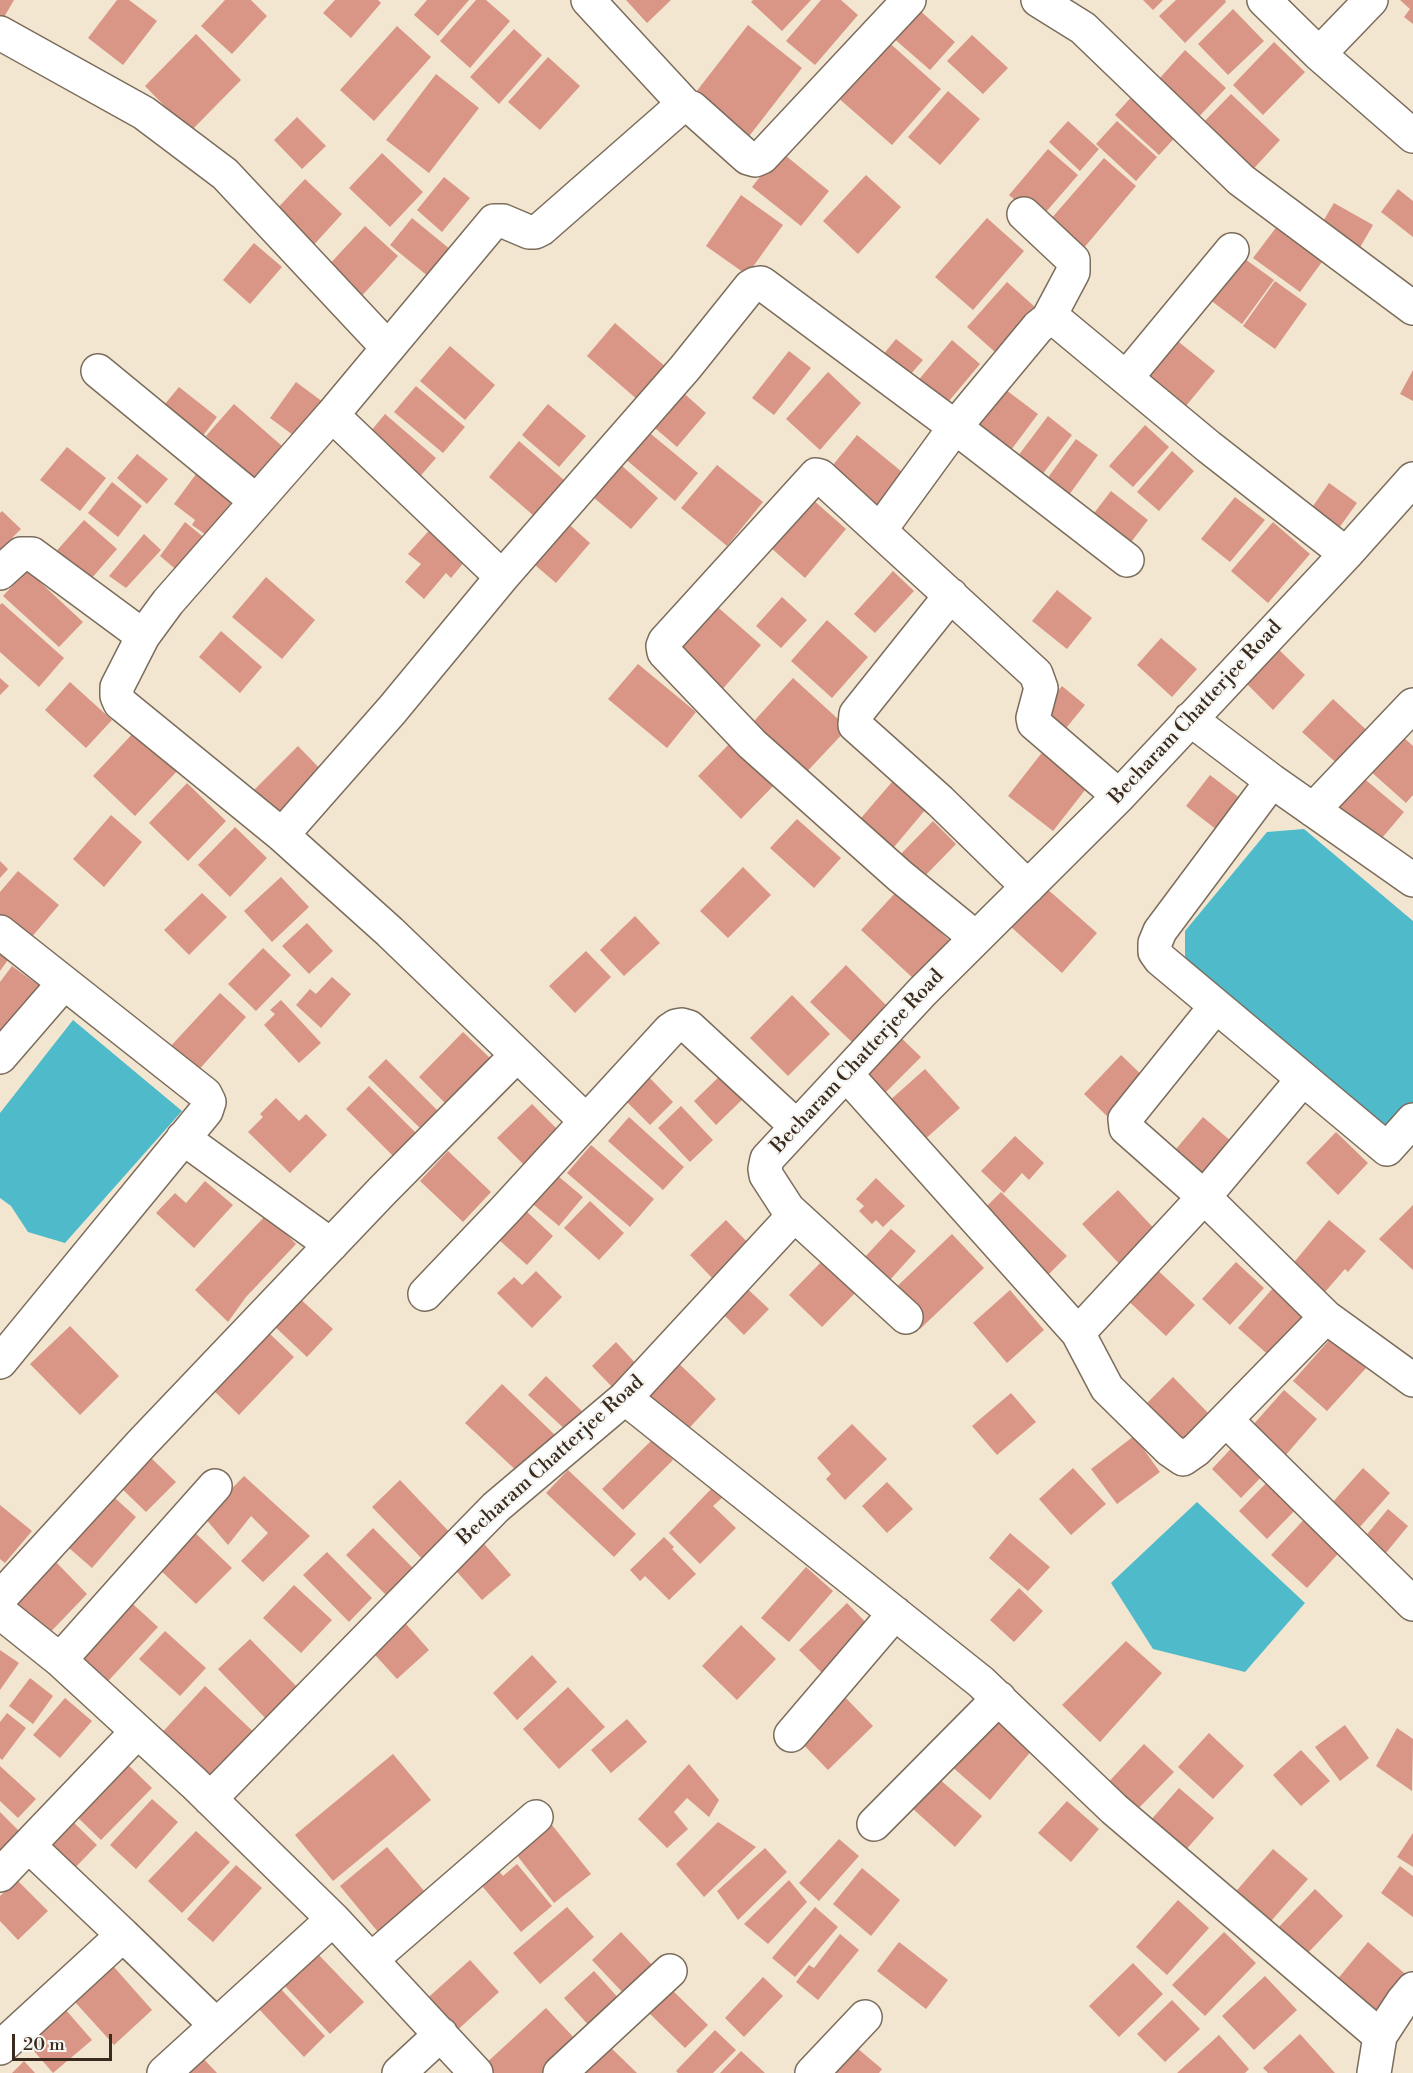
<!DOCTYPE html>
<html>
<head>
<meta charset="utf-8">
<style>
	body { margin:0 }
	#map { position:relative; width:1413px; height:2073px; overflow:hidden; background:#f2e6d0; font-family:"Libre Bodoni",serif }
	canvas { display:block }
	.scale { position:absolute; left:12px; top:2034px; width:100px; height:27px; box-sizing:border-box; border:3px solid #3b2a1e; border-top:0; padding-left:8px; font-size:18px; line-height:21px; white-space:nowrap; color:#3b2a1e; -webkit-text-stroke:4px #f6f6f2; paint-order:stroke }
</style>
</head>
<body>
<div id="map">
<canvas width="1413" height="2073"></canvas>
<div class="scale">20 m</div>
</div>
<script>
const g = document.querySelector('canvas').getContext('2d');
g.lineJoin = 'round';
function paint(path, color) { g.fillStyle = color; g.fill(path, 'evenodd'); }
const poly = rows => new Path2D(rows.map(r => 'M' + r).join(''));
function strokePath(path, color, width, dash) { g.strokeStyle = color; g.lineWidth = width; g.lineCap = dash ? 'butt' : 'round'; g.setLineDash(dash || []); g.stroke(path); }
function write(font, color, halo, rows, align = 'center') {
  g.font = font + ' "Libre Bodoni",serif'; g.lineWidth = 4.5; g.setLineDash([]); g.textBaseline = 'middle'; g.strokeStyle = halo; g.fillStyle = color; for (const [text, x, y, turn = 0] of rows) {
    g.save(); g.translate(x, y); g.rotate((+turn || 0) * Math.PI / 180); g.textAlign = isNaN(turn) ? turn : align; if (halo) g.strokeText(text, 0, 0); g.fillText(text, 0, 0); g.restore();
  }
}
const water = poly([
	[1304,829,1413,921,1413,1106,1390,1132,1185,963,1185,931,1267,832],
	[73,1020,182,1111,65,1243,28,1232,11,1206,0,1198,0,1113],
	[1197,1502,1305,1603,1245,1672,1153,1649,1111,1583]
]);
const building = poly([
	[0,0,14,0,0,24],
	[117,0,129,0,157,21,123,65,88,38],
	[225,0,251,0,267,16,232,54,201,26],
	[335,0,378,0,381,3,351,38,323,13],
	[427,0,469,0,438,36,414,15],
	[476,0,486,0,510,21,470,68,440,41],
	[626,0,671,0,647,23],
	[753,0,811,0,782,31,751,2],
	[821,0,841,0,858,15,815,65,786,41],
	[1143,0,1163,0,1153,10],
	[1176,0,1225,0,1226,2,1185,43,1159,16],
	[1400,0,1413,0,1413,24,1404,17,1410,9],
	[917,8,955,42,930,70,891,36],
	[1233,9,1264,41,1228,75,1198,44],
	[748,25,802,68,743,144,689,101],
	[397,26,431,57,374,121,340,90],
	[514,29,542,55,499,104,470,77],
	[196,34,241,80,190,132,145,86],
	[972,35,1008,68,983,94,947,61],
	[885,39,941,89,892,145,836,96],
	[1274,42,1305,72,1263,115,1233,85],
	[1185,50,1226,88,1191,125,1151,88],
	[548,57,580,86,540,130,508,102],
	[436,74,479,108,429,173,386,140],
	[948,91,980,119,940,165,908,137],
	[1135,93,1179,133,1159,155,1115,115],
	[1231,94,1280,140,1246,177,1196,130],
	[297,117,326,146,302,169,274,140],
	[1068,121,1099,149,1080,171,1049,142],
	[1117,121,1157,157,1136,181,1096,144],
	[1048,149,1078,175,1039,220,1009,195],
	[780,151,829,191,801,226,752,187],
	[382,153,423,192,390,227,349,188],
	[1104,158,1136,186,1083,249,1050,220],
	[866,175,901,207,858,254,823,221],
	[444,177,470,198,442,232,417,210],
	[305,179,342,214,310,249,272,214],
	[1398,189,1413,201,1413,237,1381,212],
	[741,195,783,225,747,275,706,246],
	[1334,203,1373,225,1355,256,1316,233],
	[412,218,451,250,429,277,390,245],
	[987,218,1024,251,973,310,935,277],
	[1281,221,1327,255,1300,292,1253,258],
	[365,226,398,256,359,299,326,268],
	[254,243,282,267,250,304,223,280],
	[1238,254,1274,280,1242,324,1205,296],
	[1275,281,1307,304,1275,349,1243,326],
	[1007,282,1035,307,995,352,967,327],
	[615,323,667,368,639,401,587,356],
	[1170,335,1215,371,1185,407,1141,371],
	[896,339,923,360,903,383,877,362],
	[952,340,980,364,944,407,916,383],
	[450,346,495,385,465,420,420,381],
	[789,351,811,368,774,415,752,398],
	[1413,370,1413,401,1400,394],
	[828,372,861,403,820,450,786,419],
	[296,382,323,402,297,438,270,418],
	[998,384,1038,414,1011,450,971,421],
	[416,386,465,427,443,453,394,412],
	[179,387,217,417,199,441,160,410],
	[678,388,706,413,677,447,648,422],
	[234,404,290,453,262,485,206,436],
	[548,404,586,436,559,467,522,435],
	[385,414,436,458,417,480,366,437],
	[1048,416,1072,435,1036,483,1012,464],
	[1145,425,1169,447,1133,487,1109,466],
	[645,429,698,473,675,501,623,457],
	[857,435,907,476,879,511,829,470],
	[1076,439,1098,455,1066,499,1044,483],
	[519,441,564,480,534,516,489,477],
	[67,447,106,478,80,511,40,480],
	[1172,451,1194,471,1159,511,1137,492],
	[137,454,168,479,147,504,117,478],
	[621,465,658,498,631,529,593,497],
	[717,465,763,502,727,546,681,508],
	[202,466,241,495,209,537,192,525,195,520,174,504],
	[112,482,142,506,118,537,88,513],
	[1329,483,1357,503,1339,528,1311,509],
	[1111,491,1148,520,1125,550,1088,521],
	[1235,497,1265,520,1230,562,1201,539],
	[812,499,846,529,805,578,770,547],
	[2,511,21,529,0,550,0,513],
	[563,519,590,543,556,583,528,559],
	[84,520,117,549,85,586,52,556],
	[185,522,212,544,186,578,160,556],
	[1273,522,1310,554,1268,603,1231,571],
	[434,525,470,555,451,578,446,573,424,599,405,582,421,564,408,554],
	[144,534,161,550,126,588,109,576],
	[27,570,83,622,59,647,3,596],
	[893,571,914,591,875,633,854,614],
	[266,577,315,620,282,659,232,617],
	[1057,590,1092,618,1067,649,1032,621],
	[782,597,807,620,781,648,756,626],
	[2,603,64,658,39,687,0,652,0,605],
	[713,603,761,645,720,692,673,650],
	[827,620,868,657,832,698,791,661],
	[221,631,262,667,240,693,199,657],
	[1161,638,1197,669,1172,697,1137,665],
	[1274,645,1305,675,1273,710,1242,679],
	[638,664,696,712,667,748,608,699],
	[0,678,9,686,0,695],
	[793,678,848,728,800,779,746,730],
	[70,682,112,720,86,748,45,710],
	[1062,686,1085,705,1062,733,1039,714],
	[1333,699,1372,735,1342,768,1302,732],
	[136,730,178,770,135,816,93,776],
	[1400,734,1413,746,1413,795,1406,803,1368,769],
	[735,738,778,781,741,819,698,776],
	[298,746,327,776,275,827,247,797],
	[1044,750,1089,785,1053,831,1008,796],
	[898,775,931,803,889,853,855,825],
	[1210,775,1245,802,1221,833,1186,806],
	[1361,776,1404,812,1371,851,1329,815],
	[187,783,226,821,188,861,149,823],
	[111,815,142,842,104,887,73,859],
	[797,819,841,858,814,888,770,848],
	[933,821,956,844,920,881,897,858],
	[235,827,267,858,230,897,198,865],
	[0,861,8,869,0,878],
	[743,867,771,895,728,938,700,911],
	[18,871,59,905,30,939,0,914,0,892],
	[281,877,309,907,272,942,244,911],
	[1045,887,1097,933,1062,973,1010,926],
	[897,891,951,942,915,980,861,930],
	[202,893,227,917,189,955,164,930],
	[635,916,660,943,624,976,600,950],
	[307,923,333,951,309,974,282,946],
	[263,948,291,975,256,1011,228,984],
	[586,951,611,977,575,1013,549,986],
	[0,953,8,960,0,971],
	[846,965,889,1008,854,1044,810,1002],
	[12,966,45,990,9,1038,0,1031,0,982],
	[332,977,351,994,321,1028,296,1005,310,989,316,994],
	[220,993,246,1017,196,1073,169,1048],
	[792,995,830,1034,788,1076,750,1038],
	[281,1000,321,1043,299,1063,264,1025,275,1014,270,1010],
	[893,1030,921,1057,880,1098,853,1071],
	[463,1032,493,1061,449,1107,419,1077],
	[1121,1055,1146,1079,1109,1118,1084,1094],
	[386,1059,442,1115,424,1132,368,1077],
	[925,1069,960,1108,923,1141,888,1102],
	[724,1072,747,1095,716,1125,694,1101],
	[646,1074,673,1102,650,1125,623,1098],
	[369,1086,422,1139,399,1162,346,1109],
	[276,1098,299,1121,306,1114,327,1135,290,1173,248,1132,263,1117,260,1114],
	[532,1104,560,1132,525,1166,497,1138],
	[681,1106,713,1140,690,1162,658,1128],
	[629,1117,684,1167,663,1190,608,1141],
	[1203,1117,1239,1148,1201,1193,1165,1162],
	[1336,1132,1368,1163,1338,1195,1306,1163],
	[1015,1136,1044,1163,1029,1180,1022,1173,1004,1193,981,1171],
	[591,1145,654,1199,630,1227,567,1173],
	[448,1151,491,1192,463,1222,420,1181],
	[552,1171,583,1197,559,1226,528,1200],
	[876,1178,905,1206,883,1227,876,1220,872,1224,859,1211,864,1206,856,1199],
	[205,1181,233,1205,194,1248,156,1213,175,1193,186,1203],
	[1118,1190,1161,1236,1126,1271,1082,1224],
	[1001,1192,1067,1256,1042,1281,976,1217],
	[590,1201,624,1233,599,1260,564,1228],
	[1413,1205,1413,1270,1379,1239],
	[525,1210,553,1236,527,1265,498,1239],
	[267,1214,296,1244,246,1297,228,1322,195,1290],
	[726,1220,751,1246,715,1281,690,1255],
	[1329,1220,1366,1251,1348,1272,1345,1269,1324,1293,1291,1266],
	[891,1229,916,1251,889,1281,864,1258],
	[952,1234,984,1268,920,1329,888,1295],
	[823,1260,856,1292,822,1327,789,1295],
	[1236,1262,1264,1288,1230,1325,1202,1299],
	[1153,1266,1195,1305,1166,1336,1124,1297],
	[536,1271,562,1297,532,1328,497,1293,514,1277,522,1285],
	[740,1282,769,1309,744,1335,716,1307],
	[1273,1288,1307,1319,1273,1359,1238,1328],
	[1010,1290,1044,1330,1007,1363,973,1323],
	[297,1296,333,1329,307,1357,272,1324],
	[70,1326,119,1376,80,1415,30,1364],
	[267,1331,294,1357,239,1415,211,1388],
	[1332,1337,1366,1368,1327,1411,1293,1381],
	[616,1342,638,1366,614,1389,592,1366],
	[673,1358,716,1399,682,1436,638,1396],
	[546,1376,587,1416,570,1434,528,1395],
	[1173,1377,1213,1418,1182,1450,1141,1409],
	[502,1384,555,1435,519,1473,465,1423],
	[1284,1390,1317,1419,1277,1465,1244,1435],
	[1011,1393,1036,1422,997,1455,972,1426],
	[852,1424,887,1459,845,1500,826,1479,831,1474,817,1458],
	[1134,1436,1160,1472,1117,1504,1091,1469],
	[653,1439,673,1460,623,1510,602,1489],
	[1240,1439,1270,1468,1241,1498,1212,1469],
	[148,1455,176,1482,146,1512,118,1485],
	[1073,1468,1106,1504,1071,1535,1039,1499],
	[1363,1468,1390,1493,1359,1528,1332,1503],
	[568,1470,636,1534,614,1557,546,1493],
	[244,1476,310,1536,263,1582,241,1561,268,1533,251,1516,228,1545,204,1517],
	[1273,1476,1302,1503,1267,1539,1239,1511],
	[400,1480,454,1537,427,1564,372,1507],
	[887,1482,913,1509,887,1533,862,1506],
	[713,1487,723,1497,713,1506,736,1528,700,1564,669,1533],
	[106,1490,136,1517,92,1568,61,1541],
	[0,1505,32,1531,5,1563,0,1559],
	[1388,1509,1408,1526,1385,1554,1364,1538],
	[1310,1513,1346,1545,1307,1588,1271,1555],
	[373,1528,417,1572,390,1599,346,1555],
	[191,1529,232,1568,196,1604,156,1566],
	[1010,1533,1050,1567,1028,1591,989,1558],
	[664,1537,674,1547,672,1549,696,1574,669,1600,645,1576,640,1581,630,1570],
	[480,1539,511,1575,482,1600,451,1565],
	[327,1552,372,1598,349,1622,303,1575],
	[55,1561,87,1594,40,1643,7,1610],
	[806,1567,833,1591,789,1642,761,1618],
	[294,1585,332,1620,301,1653,263,1618],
	[1019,1588,1043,1611,1014,1642,990,1620],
	[124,1596,158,1627,99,1691,66,1661],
	[847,1603,874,1631,827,1678,799,1650],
	[399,1616,429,1650,397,1679,366,1645],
	[741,1625,776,1659,737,1700,702,1666],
	[165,1631,206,1668,180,1696,139,1659],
	[250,1639,301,1691,269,1722,218,1669],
	[1126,1641,1162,1673,1100,1742,1062,1705],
	[0,1650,19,1663,0,1690],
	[532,1655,557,1682,517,1720,493,1693],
	[30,1678,53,1696,33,1724,9,1706],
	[205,1686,260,1738,212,1790,157,1738],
	[568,1687,605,1727,559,1769,523,1729],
	[841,1693,873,1726,828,1770,796,1737],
	[65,1698,92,1721,60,1758,33,1735],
	[7,1713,26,1728,2,1760,0,1758,0,1722],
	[992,1715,1033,1749,990,1800,950,1765],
	[627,1719,647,1742,611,1773,591,1750],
	[1345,1725,1369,1758,1340,1781,1315,1747],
	[1397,1728,1413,1739,1412,1791,1376,1766],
	[1209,1733,1244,1766,1213,1799,1178,1767],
	[1144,1744,1174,1772,1132,1815,1103,1788],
	[1301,1750,1330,1781,1301,1806,1273,1775],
	[393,1754,431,1800,333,1881,295,1835],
	[121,1758,152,1788,101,1840,70,1810],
	[689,1764,719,1800,709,1817,687,1798,674,1812,688,1829,667,1848,638,1819],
	[0,1766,36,1799,18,1818,0,1801],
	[938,1778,982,1816,955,1847,912,1808],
	[1179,1788,1214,1818,1184,1852,1150,1821],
	[152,1799,178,1822,136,1869,110,1845],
	[1067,1801,1099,1829,1071,1862,1038,1833],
	[0,1812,22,1834,3,1853,0,1851],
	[68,1817,97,1845,69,1874,40,1846],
	[718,1822,756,1847,704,1897,676,1864],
	[552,1825,591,1874,554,1903,516,1854],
	[196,1831,230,1862,182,1913,148,1881],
	[1413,1833,1413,1867,1397,1857],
	[839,1839,859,1856,819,1901,799,1883],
	[387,1847,425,1892,378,1932,340,1886],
	[765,1848,787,1872,738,1920,717,1891],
	[1273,1849,1308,1879,1265,1928,1231,1897],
	[517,1864,552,1906,521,1932,482,1886,499,1871,503,1876],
	[236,1865,262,1888,213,1942,187,1919],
	[1400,1866,1413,1876,1413,1917,1381,1893],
	[862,1868,900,1900,871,1936,833,1904],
	[17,1880,48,1911,18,1940,0,1921,0,1896],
	[789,1880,807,1902,768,1944,744,1924],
	[1315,1889,1343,1916,1304,1957,1276,1930],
	[1178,1900,1209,1928,1167,1975,1136,1947],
	[567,1907,594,1937,540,1984,513,1953],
	[815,1907,838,1927,795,1977,772,1958],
	[621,1932,654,1967,624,1994,592,1960],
	[1224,1932,1256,1963,1205,2016,1172,1985],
	[840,1934,859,1950,818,2000,796,1982,809,1965,814,1968],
	[899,1942,948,1980,926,2009,877,1971],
	[1368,1942,1409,1977,1376,2015,1336,1981],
	[316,1952,364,2002,330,2034,283,1984],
	[470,1960,499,1992,452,2035,422,2003],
	[1133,1963,1163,1994,1119,2037,1089,2006],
	[114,1967,152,2010,114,2045,75,2002],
	[594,1971,622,2002,592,2029,564,1998],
	[1265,1976,1297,2010,1254,2050,1222,2016],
	[763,1977,783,1996,744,2037,725,2018],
	[278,1986,325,2036,304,2057,257,2007],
	[670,1988,708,2025,685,2048,648,2012],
	[1172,2000,1200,2029,1165,2062,1137,2034],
	[546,2008,578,2042,544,2073,489,2073,483,2066],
	[65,2009,92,2040,53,2073,27,2043],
	[715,2030,736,2050,713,2073,678,2073,676,2071],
	[1300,2034,1335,2073,1268,2073,1263,2068],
	[1219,2035,1249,2069,1245,2073,1177,2073],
	[606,2043,637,2073,577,2073],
	[851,2043,882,2069,879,2073,825,2073],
	[741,2051,765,2073,720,2073],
	[198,2053,217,2073,177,2073],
	[24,2061,35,2073,12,2073]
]);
const minor = poly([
	[588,0,686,106],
	[1038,0,1083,28,1241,180,1413,308],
	[1264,0,1319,54,1413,136],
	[0,33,144,113,225,174,388,348],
	[1319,54,1371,0],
	[1024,214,1073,260,1073,272,1048,319],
	[98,371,256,501],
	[1126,378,1232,250],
	[332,415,502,577],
	[880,530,955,427,1127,560],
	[0,573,21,554,32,554,143,636],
	[951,595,856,714,855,725,940,801,1028,887],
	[1190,719,1272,781,1413,880],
	[1272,781,1160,931,1155,943,1155,952,1160,959,1387,1149,1413,1120],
	[1313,810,1413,705],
	[282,835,392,710,502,577,685,368,750,287,755,284,761,283,764,285,955,427,1038,327,1048,319,1056,320,1209,447,1346,554],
	[0,932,205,1094,209,1102,206,1111,0,1362],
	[976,938,900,876,752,744,664,652,663,646,665,641,816,475,820,476,1036,674,1041,688,1033,718,1034,723,1119,796],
	[1216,1006,1125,1119,1126,1128,1204,1197,1326,1317],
	[0,1057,64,983],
	[846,1074,1078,1333,1107,1388,1170,1450,1183,1459,1196,1450,1326,1317,1413,1380],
	[586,1121,390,932,282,835,125,707,120,703,117,696,117,687,143,636,168,602,332,415,494,221,503,221,529,232,535,232,541,229,679,108,686,106,692,108,748,158,755,160,762,157,909,0],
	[183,1138,331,1245],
	[788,1209,906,1317],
	[425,1294,505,1210,670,1030,676,1026,682,1025,689,1027,796,1126],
	[1078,1333,1204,1197,1303,1079],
	[625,1398,981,1682,1114,1809,1380,2036],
	[1226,1420,1413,1604],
	[0,1598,143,1442,383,1190,517,1055],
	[0,1612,60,1660,194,1783,333,1919,476,2073],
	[60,1660,215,1486],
	[791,1735,895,1613],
	[210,1799,496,1507,625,1398,785,1225,789,1217,788,1209,766,1175,765,1169,767,1159,922,992,1119,796,1346,554,1413,479],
	[874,1824,999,1698],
	[0,1875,137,1732],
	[123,1935,216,2025],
	[372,1959,536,1817],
	[0,2048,123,1935,29,1846],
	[164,2073,333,1919],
	[399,2073,441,2034],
	[560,2073,670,1971],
	[812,2073,865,2017],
	[1374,2073,1380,2036,1403,2001,1413,1989]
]);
const streetNames = [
	["Becharam Chatterjee Road",1196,713,-47],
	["Becharam Chatterjee Road",858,1062,-47],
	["Becharam Chatterjee Road",551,1461,-42]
];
paint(water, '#4ebaca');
paint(building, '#d99585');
strokePath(minor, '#7b6c5c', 36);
strokePath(minor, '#fff', 33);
write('20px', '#3b2a1e', '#f6f6f2', streetNames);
</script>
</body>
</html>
